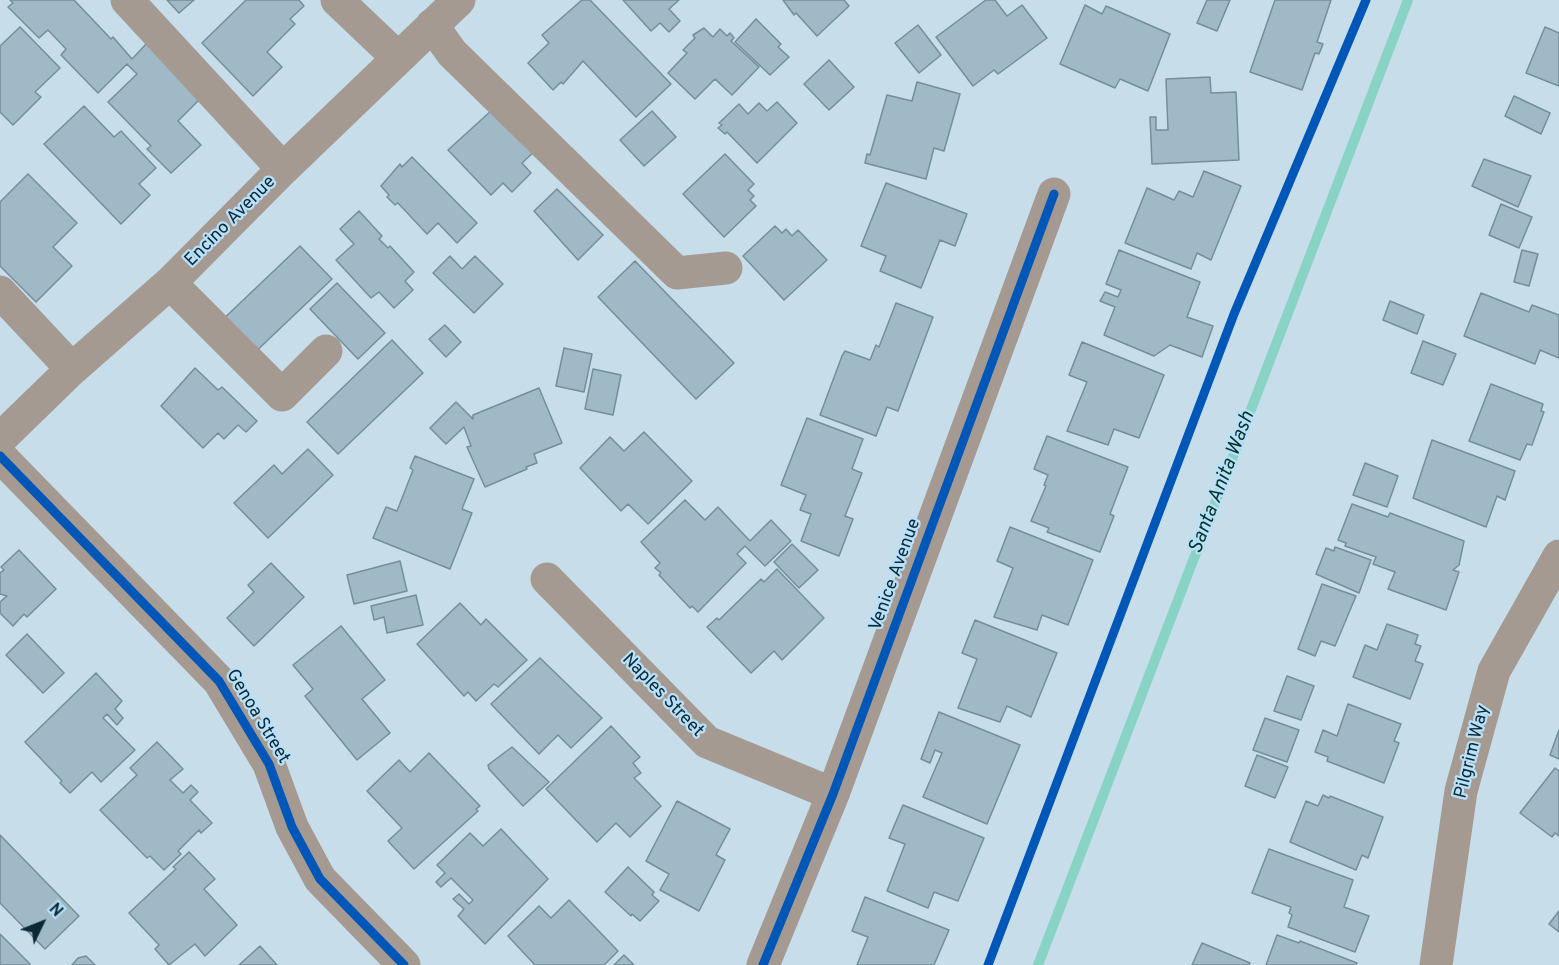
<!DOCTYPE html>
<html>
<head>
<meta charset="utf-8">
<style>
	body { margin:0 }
	#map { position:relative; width:1559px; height:965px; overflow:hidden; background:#c7ddea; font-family:Overpass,sans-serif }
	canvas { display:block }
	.north { position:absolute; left:12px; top:893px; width:60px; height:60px; -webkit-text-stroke:4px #b8e1f9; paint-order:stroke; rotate:47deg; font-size:16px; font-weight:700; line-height:24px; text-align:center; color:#0a2938 }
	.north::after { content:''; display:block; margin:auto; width:21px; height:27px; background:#0a2938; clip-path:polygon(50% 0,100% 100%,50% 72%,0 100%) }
</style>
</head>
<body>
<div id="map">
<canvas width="1559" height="965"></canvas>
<div class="north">N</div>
</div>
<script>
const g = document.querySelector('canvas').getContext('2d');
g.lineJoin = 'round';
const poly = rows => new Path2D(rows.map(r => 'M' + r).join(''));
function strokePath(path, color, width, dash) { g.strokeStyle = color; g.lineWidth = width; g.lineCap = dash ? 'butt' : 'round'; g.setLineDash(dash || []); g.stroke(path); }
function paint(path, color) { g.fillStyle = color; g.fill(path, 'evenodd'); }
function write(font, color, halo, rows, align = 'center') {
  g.font = font + ' Overpass,sans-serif'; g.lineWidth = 4.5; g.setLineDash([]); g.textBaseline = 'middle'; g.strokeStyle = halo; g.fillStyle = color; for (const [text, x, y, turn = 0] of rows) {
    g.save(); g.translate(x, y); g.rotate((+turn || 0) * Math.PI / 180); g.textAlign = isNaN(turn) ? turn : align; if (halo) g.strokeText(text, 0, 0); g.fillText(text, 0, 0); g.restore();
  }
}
const stream = poly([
	[1038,965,1408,0]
]);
const building = poly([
	[10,0,74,0,111,39,113,37,132,59,148,42,204,95,178,121,201,145,171,173,147,149,151,146,108,102,137,74,127,64,98,93,61,55,66,49,48,30,39,38,8,7,13,3,10,0],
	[167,0,194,0,179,13,167,0],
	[246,0,299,0,304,6,290,19,295,24,267,52,282,67,253,96,202,43,246,0],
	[582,0,590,0,671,84,636,117,583,61,563,84,561,82,553,90,528,63,549,43,542,35,582,0],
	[623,0,679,0,669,9,680,21,669,32,660,23,651,31,623,0],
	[783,0,844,0,849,6,817,36,796,13,794,15,783,0],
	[986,0,995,0,1007,16,1022,5,1047,38,998,74,994,70,973,86,936,37,986,0],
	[1207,0,1230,0,1217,31,1197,23,1207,0],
	[1275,0,1331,0,1317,42,1323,44,1319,54,1315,53,1302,90,1250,72,1275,0],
	[1085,5,1102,14,1106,6,1170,34,1148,91,1120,79,1115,88,1060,64,1085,5],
	[756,19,781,44,778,47,789,57,770,75,735,42,756,19],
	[918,25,941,55,919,73,895,43,918,25],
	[20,27,60,68,35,92,41,97,13,125,0,112,0,46,20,27],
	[1545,27,1559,33,1559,86,1526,73,1545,27],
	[704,28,713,37,720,29,727,36,730,33,734,38,731,41,759,67,732,95,715,79,695,99,668,73,687,53,683,50,695,38,693,35,704,28],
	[829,60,854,87,829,110,804,84,829,60],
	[1210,77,1211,93,1236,92,1239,160,1152,164,1150,117,1156,117,1156,130,1168,130,1166,79,1210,77],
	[917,82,960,94,944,151,934,148,926,179,865,163,867,154,870,155,887,95,912,101,917,82],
	[1514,96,1550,113,1541,134,1505,116,1514,96],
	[777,102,797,123,757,163,727,132,725,134,718,128,722,125,719,123,739,104,748,114,759,103,767,111,777,102],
	[84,106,114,137,121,131,156,168,139,184,150,195,121,224,44,144,84,106],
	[492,110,535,151,522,163,531,173,512,192,503,183,491,195,448,150,492,110],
	[652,111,676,137,644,166,620,140,652,111],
	[725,154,754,184,748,190,754,196,750,200,756,206,724,237,683,194,725,154],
	[412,157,477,223,457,243,438,223,427,234,398,203,395,205,387,197,389,195,381,186,400,164,402,167,412,157],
	[1484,159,1531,176,1518,207,1472,186,1484,159],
	[1204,171,1241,186,1211,260,1197,253,1191,269,1125,243,1147,188,1174,200,1179,191,1193,197,1204,171],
	[28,174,77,223,53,247,72,266,36,302,0,266,0,202,28,174],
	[886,183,967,214,955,246,940,240,921,288,880,271,886,256,861,246,886,183],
	[557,189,603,235,578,260,534,211,557,189],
	[1501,204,1532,217,1519,248,1489,235,1501,204],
	[359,211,382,236,379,239,388,248,390,246,414,272,405,281,413,290,394,308,379,292,371,298,336,260,354,244,340,229,359,211],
	[775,226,782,233,786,229,792,236,798,230,827,260,784,300,743,256,775,226],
	[300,246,332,279,249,358,217,325,300,246],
	[1119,250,1200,282,1187,317,1213,326,1202,357,1170,345,1154,356,1104,335,1115,307,1100,301,1105,292,1118,297,1121,290,1106,284,1119,250],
	[1522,250,1538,254,1529,286,1514,282,1522,250],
	[450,256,462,269,475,256,503,284,474,313,433,273,450,256],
	[635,261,734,363,696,399,598,297,635,261],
	[337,283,385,333,358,359,310,309,337,283],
	[1481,293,1529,312,1532,305,1559,315,1559,358,1540,350,1535,364,1464,336,1481,293],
	[1390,301,1424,315,1417,334,1383,320,1390,301],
	[896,303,933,317,898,411,887,407,876,436,820,415,842,356,845,351,870,360,876,345,879,347,896,303],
	[445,325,461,342,446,357,429,339,445,325],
	[392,340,423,373,338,454,307,422,392,340],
	[1423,341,1456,354,1443,385,1411,373,1423,341],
	[1082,342,1164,375,1139,438,1114,429,1108,445,1067,431,1087,382,1069,375,1082,342],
	[564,348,592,354,584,392,556,386,564,348],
	[195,368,218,390,222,387,257,421,246,432,238,425,224,439,218,433,203,448,161,406,195,368],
	[593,369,621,375,613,415,585,409,593,369],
	[1491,384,1543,404,1541,411,1544,412,1532,445,1527,444,1520,460,1469,441,1491,384],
	[539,388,562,443,534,454,537,463,526,467,527,469,485,487,467,447,471,446,464,427,446,444,430,428,456,402,473,419,473,415,539,388],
	[807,418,863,439,852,469,862,473,845,516,853,519,839,556,801,541,811,514,800,510,806,495,781,485,807,418],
	[644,432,692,481,648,524,628,504,621,511,580,468,610,437,624,451,644,432],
	[1047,436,1128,467,1110,514,1114,516,1100,552,1047,532,1049,528,1031,521,1046,486,1044,485,1048,475,1034,469,1047,436],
	[1432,440,1515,471,1505,500,1497,496,1486,527,1413,498,1432,440],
	[308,449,333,475,268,538,234,503,274,465,282,474,308,449],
	[415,456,474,479,462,509,472,513,450,569,373,538,386,507,397,511,413,470,410,468,415,456],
	[1365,463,1398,476,1387,507,1353,495,1365,463],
	[685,500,705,520,718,507,750,541,771,520,791,541,765,566,745,546,737,554,746,563,698,612,692,606,690,608,659,575,661,573,655,568,660,563,641,542,685,500],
	[1352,504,1388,517,1390,513,1464,541,1459,565,1453,570,1459,572,1446,610,1388,589,1395,572,1373,564,1376,557,1345,546,1346,543,1338,540,1352,504],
	[1010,527,1093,560,1068,625,1042,615,1037,630,994,617,1013,568,997,561,1010,527],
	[792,544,818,570,799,588,774,562,792,544],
	[1335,547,1371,560,1359,593,1316,574,1326,548,1334,551,1335,547],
	[19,550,56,589,27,617,24,614,13,626,0,613,0,602,7,596,0,594,0,573,4,570,1,567,19,550],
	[400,561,407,591,354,604,347,575,400,561],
	[271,563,304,597,254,646,227,618,254,592,248,585,271,563],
	[777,569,824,618,782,660,774,651,751,673,707,627,717,618,719,620,761,579,764,582,777,569],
	[1322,584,1356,596,1335,646,1321,641,1315,656,1298,649,1322,584],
	[416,595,423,625,387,633,384,617,374,620,371,606,416,595],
	[460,603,481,625,486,619,527,660,498,687,494,684,476,701,468,692,464,696,417,644,460,603],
	[975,620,1057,653,1031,717,1007,706,1000,722,958,708,977,659,962,653,975,620],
	[1387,624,1418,635,1415,644,1421,646,1415,661,1423,664,1410,699,1353,677,1365,645,1377,650,1387,624],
	[341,626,385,680,362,699,390,733,357,760,305,696,313,689,293,665,341,626],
	[27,634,64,673,43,693,6,655,27,634],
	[540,658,602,718,571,748,558,735,539,754,491,704,540,658],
	[96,673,122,701,115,709,123,718,117,725,107,714,103,718,135,750,101,782,92,772,70,793,60,783,62,781,25,742,96,673],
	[1287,676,1314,686,1301,720,1274,711,1287,676],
	[1348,704,1401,724,1394,741,1399,743,1384,783,1327,761,1328,757,1315,752,1323,730,1337,736,1348,704],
	[939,712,1020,745,987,824,923,797,942,753,935,750,930,763,921,759,939,712],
	[1265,718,1299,730,1287,762,1253,750,1265,718],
	[611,726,640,757,633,763,641,773,634,778,661,806,630,837,616,823,597,842,546,789,611,726],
	[1559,730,1559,759,1550,755,1559,730],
	[157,742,183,769,170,780,183,793,191,785,198,792,190,800,212,823,201,833,199,830,178,851,181,854,164,870,150,856,147,858,100,810,137,775,130,768,157,742],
	[512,747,549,782,523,806,489,769,488,765,512,747],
	[429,753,480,806,476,809,478,811,414,869,388,841,402,828,367,791,399,760,410,772,429,753],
	[1257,755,1288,767,1275,798,1245,786,1257,755],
	[1555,768,1559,771,1559,836,1555,833,1552,837,1520,813,1555,768],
	[1323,795,1329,798,1330,796,1383,817,1368,858,1362,855,1356,870,1290,842,1306,801,1318,806,1323,795],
	[677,801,730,829,716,855,725,860,699,911,660,890,669,874,646,861,677,801],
	[903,805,984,838,958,901,934,892,928,908,887,891,905,844,889,838,903,805],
	[501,829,548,879,485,944,458,916,464,909,453,899,459,894,469,904,473,900,451,878,441,887,436,882,445,873,437,865,470,833,483,846,501,829],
	[0,835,79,916,45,949,0,903,0,835],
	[1269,849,1353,880,1344,907,1369,916,1355,952,1288,927,1292,915,1289,913,1291,907,1252,893,1269,849],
	[189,852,215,879,204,889,237,925,205,956,195,944,169,965,155,949,159,945,129,913,176,869,173,867,189,852],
	[628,867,654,892,652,895,659,901,640,921,632,914,631,916,605,892,628,867],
	[865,897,949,930,934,965,857,965,868,937,852,931,865,897],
	[569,900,618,951,604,965,535,965,508,936,539,906,551,918,569,900],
	[1559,911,1559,932,1549,924,1559,911],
	[0,934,30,964,29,965,0,965,0,934],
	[1277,935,1299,943,1300,941,1357,963,1356,965,1266,965,1277,935],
	[1202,943,1250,963,1249,965,1192,965,1202,943],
	[260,946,277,965,239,965,260,946],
	[624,955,634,965,614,965,624,955],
	[86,956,95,965,72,965,78,958,86,956]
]);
const minor = poly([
	[127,0,283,169],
	[337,0,398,58],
	[432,25,452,53,677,273,726,268],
	[170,283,282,395,326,351],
	[0,292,72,369],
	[0,439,72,369,170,283,283,169,459,0],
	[0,456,219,681,269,764,292,827,320,879,404,965],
	[547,579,707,742,833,794],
	[763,965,833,794,1054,194],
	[1436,965,1461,791,1494,671,1559,556]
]);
const cycleway = poly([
	[0,456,219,681,269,764,292,827,320,879,404,965],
	[763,965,833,794,1054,194],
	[988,965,1234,314,1366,0]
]);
const streetNames = [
	["Encino Avenue",231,222,-45],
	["Venice Avenue",896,575,-70],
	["Naples Street",662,696,46],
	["Genoa Street",257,717,59],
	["Pilgrim Way",1473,752,-76]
];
const waterNames = [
	["Santa Anita Wash",1223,483,-69]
];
strokePath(stream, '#88d3c4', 10);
paint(building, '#9fb9c7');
strokePath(building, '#748e9a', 1.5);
strokePath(minor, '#a59a92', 33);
strokePath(cycleway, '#0057b8', 9);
write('18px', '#0a2938', '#b8e1f9', streetNames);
write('italic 20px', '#05352a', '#b8e1f9', waterNames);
</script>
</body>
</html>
